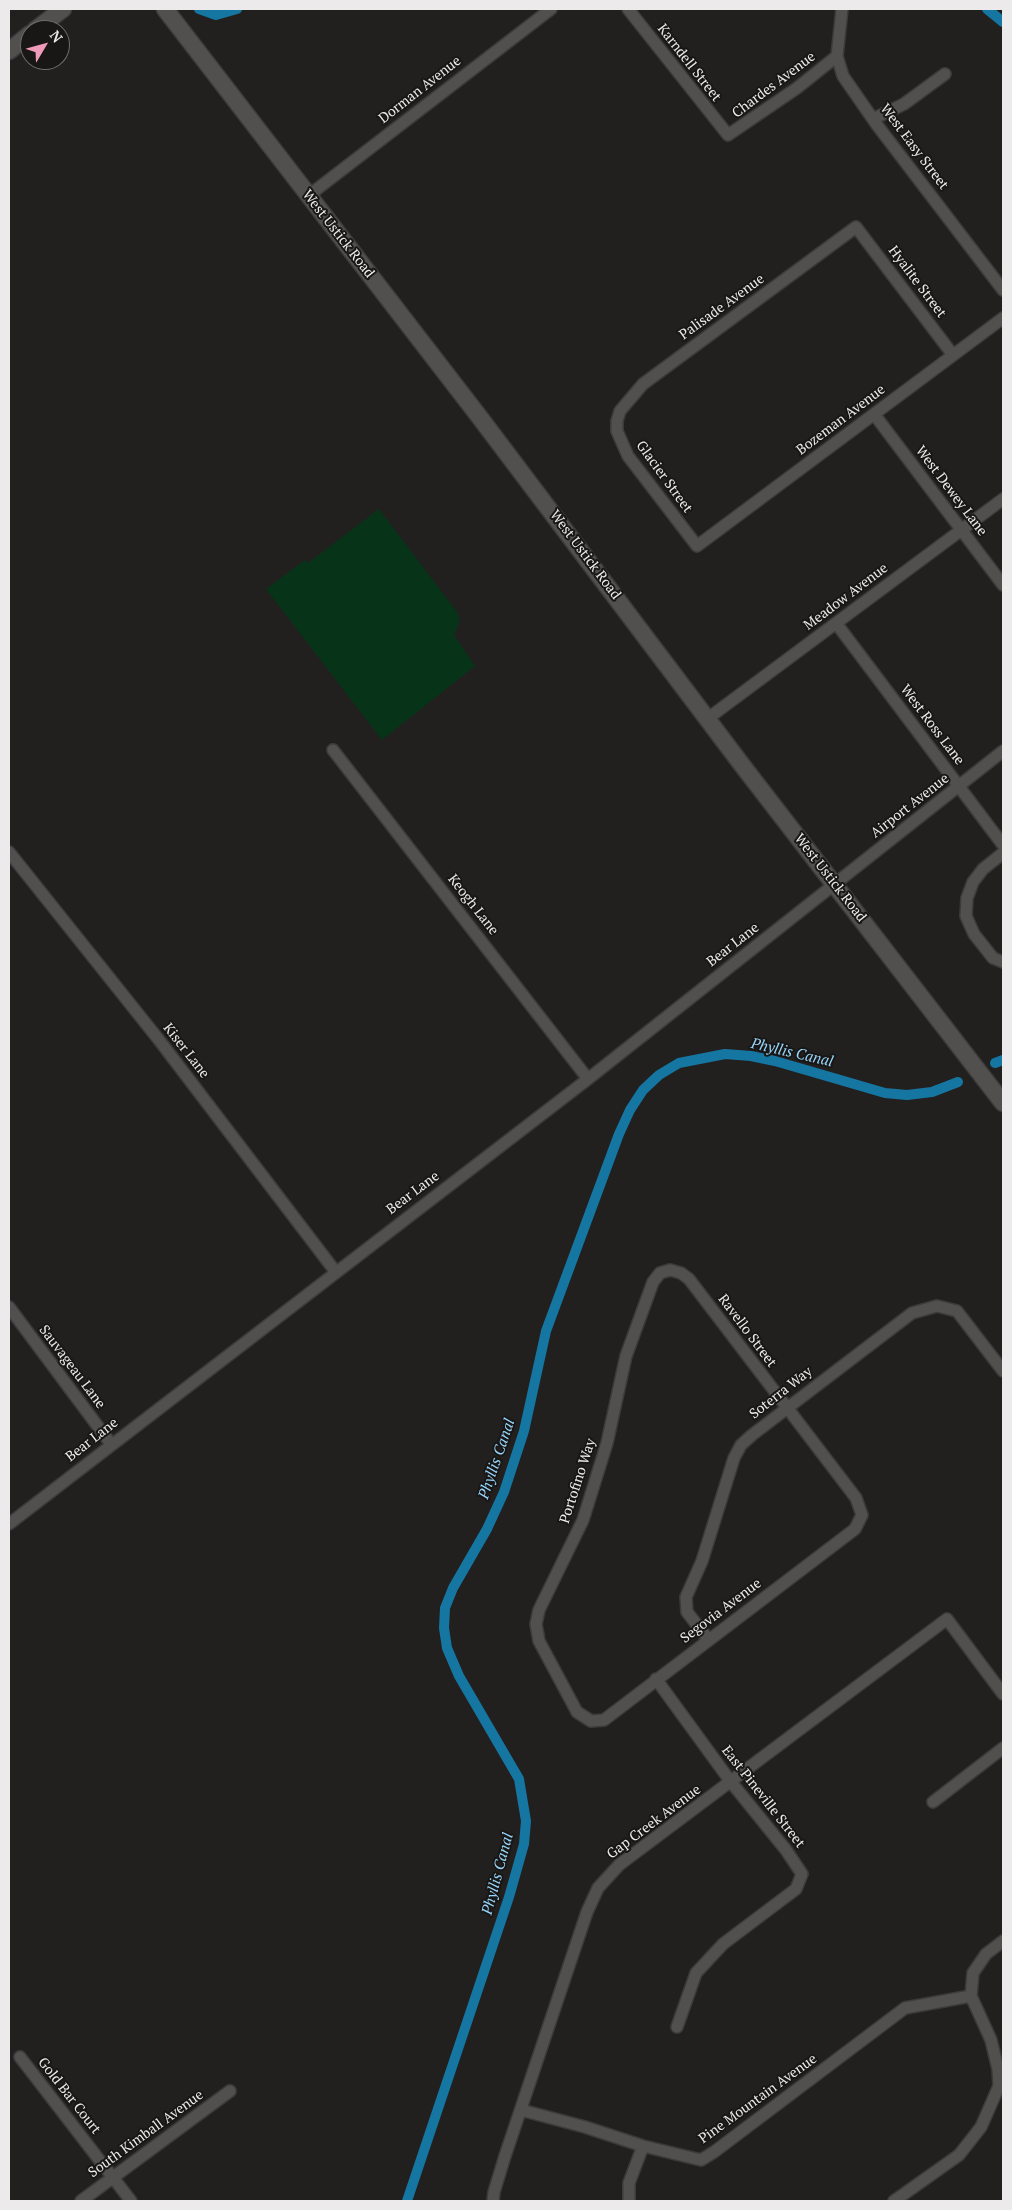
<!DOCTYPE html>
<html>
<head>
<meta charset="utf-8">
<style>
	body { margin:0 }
	#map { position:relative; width:1012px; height:2210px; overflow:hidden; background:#22201f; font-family:"PT Serif",serif }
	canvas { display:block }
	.frame { position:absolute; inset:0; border:10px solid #eceaea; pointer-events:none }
	.north { position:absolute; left:20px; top:20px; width:50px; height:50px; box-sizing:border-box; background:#191616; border:1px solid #6d6b6b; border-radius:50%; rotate:53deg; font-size:14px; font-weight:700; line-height:20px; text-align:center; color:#eceaea }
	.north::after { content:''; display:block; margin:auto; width:18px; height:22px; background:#ef9ab8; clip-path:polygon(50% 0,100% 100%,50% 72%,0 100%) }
</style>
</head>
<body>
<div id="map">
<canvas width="1012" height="2210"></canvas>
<div class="frame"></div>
<div class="north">N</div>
</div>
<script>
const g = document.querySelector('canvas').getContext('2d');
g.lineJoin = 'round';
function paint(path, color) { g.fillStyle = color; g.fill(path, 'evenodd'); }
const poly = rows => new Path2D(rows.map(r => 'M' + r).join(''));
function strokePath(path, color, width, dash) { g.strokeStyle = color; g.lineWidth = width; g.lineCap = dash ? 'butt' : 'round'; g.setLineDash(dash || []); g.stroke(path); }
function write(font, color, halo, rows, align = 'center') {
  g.font = font + ' "PT Serif",serif'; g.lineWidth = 4; g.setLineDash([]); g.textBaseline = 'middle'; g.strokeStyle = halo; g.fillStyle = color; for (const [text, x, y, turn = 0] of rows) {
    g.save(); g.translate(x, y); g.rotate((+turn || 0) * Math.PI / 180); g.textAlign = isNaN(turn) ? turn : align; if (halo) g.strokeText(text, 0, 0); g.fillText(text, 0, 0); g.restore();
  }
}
const green = poly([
	[379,509,454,608,459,616,459,623,454,635,475,666,382,740,266,589,305,560,308,563]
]);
const canal = poly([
	[199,9,216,15,237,9],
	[987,9,1003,22],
	[995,1063,1003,1060],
	[407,2201,509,1897,524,1844,526,1821,519,1779,459,1676,447,1648,444,1628,445,1608,453,1588,487,1529,504,1492,524,1431,546,1331,619,1134,630,1110,643,1090,659,1075,679,1063,725,1054,751,1056,775,1061,885,1093,907,1095,932,1092,958,1082]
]);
const street = poly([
	[628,9,728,135,797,88,837,56],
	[842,9,837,56,843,76,877,125,1003,290],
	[873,119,904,104,945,74],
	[308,196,551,9],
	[953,355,856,227,643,384,620,411,617,421,617,431,628,456,697,546,1003,318],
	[874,414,1003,585],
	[836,623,1003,845],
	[707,719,1003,499],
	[333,750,588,1079],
	[9,852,159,1040,335,1271],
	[1003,853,983,869,973,882,967,898,966,916,974,934,993,958,1003,962],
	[670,1270,681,1273,689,1279,856,1498,862,1515,855,1529,604,1720,591,1721,577,1712,539,1641,536,1624,539,1610,583,1520,607,1443,626,1356,653,1282,660,1273,670,1270],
	[9,1307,111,1444],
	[9,1524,588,1079,1003,751],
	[708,1639,687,1612,686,1597,702,1561,734,1458,741,1445,752,1435,912,1313,937,1306,957,1311,1003,1371],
	[656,1679,731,1782,786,1850,802,1874,796,1889,723,1944,696,1973,677,2027],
	[933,1802,1003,1748],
	[20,2057,131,2201],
	[521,2110,585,2127,643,2146,701,2160,714,2152,905,2008,971,1996],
	[81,2201,230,2091],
	[493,2201,494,2192,505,2156,587,1912,598,1888,619,1865,947,1619,1003,1694],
	[629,2201,629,2183,643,2146],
	[894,2201,959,2155,981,2127,999,2086,998,2069,991,2040,971,1996,973,1973,986,1954,1003,1941]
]);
const secondary = poly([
	[165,9,481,419,742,765,1003,1103],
	[35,30,63,9],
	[9,51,30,34]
]);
const streetNames = [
	["Karndell Street",689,63,52],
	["Chardes Avenue",774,85,-37],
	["Dorman Avenue",420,90,-38],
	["West Easy Street",914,147,53],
	["West Ustick Road",338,234,52],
	["Hyalite Street",917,282,53],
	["Palisade Avenue",722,307,-36],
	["Bozeman Avenue",841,420,-37],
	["Glacier Street",664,477,54],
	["West Dewey Lane",951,491,53],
	["West Ustick Road",585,555,53],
	["Meadow Avenue",846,597,-37],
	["West Ross Lane",932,725,53],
	["Airport Avenue",910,806,-38],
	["West Ustick Road",830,878,52],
	["Keogh Lane",473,905,52],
	["Bear Lane",733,945,-38],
	["Kiser Lane",186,1051,52],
	["Bear Lane",413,1193,-37],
	["Ravello Street",747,1331,53],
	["Sauvageau Lane",72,1367,53],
	["Soterra Way",781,1393,-38],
	["Bear Lane",92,1440,-38],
	["Portofino Way",578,1481,-72],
	["Segovia Avenue",721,1611,-37],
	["East Pineville Street",763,1797,52],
	["Gap Creek Avenue",654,1822,-37],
	["Gold Bar Court",69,2096,52],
	["Pine Mountain Avenue",758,2099,-36],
	["South Kimball Avenue",146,2134,-36]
];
const waterNames = [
	["Phyllis Canal",792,1053,13],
	["Phyllis Canal",497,1459,-71],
	["Phyllis Canal",498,1874,-75]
];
paint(green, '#073419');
strokePath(canal, '#1576a2', 10);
strokePath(street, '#3c3a3a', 14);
strokePath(secondary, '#3c3a3a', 19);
strokePath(street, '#52504f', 11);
strokePath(secondary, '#52504f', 16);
write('14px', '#eceaea', '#191616', streetNames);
write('italic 15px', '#96d5f9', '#191616', waterNames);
</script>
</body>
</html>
